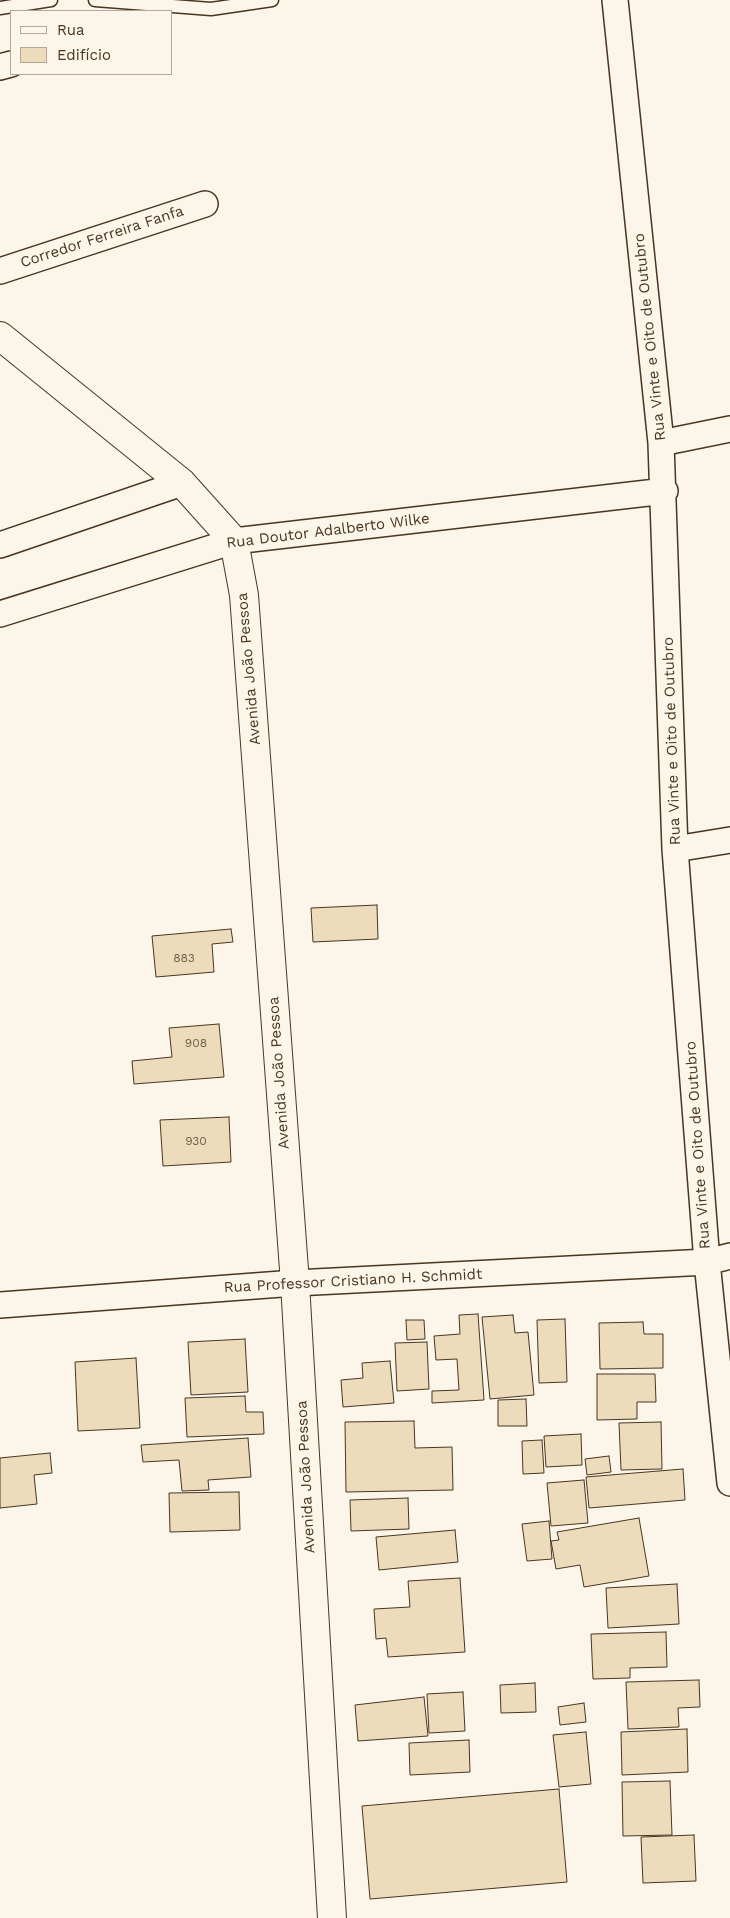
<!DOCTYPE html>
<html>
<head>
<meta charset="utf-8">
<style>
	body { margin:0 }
	#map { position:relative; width:730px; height:1918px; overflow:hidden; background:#fbf6e9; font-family:"Work Sans",sans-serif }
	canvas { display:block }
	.legend { position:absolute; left:10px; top:10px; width:162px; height:65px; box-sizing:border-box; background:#fbf6e9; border:1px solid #b4a999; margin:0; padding:6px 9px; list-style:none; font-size:15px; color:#4a3520 }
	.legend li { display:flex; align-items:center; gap:10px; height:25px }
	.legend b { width:25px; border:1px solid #b4a999 }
</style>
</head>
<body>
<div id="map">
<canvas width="730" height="1918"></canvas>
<ul class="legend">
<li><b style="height:6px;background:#fbf6e9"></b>Rua</li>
<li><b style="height:14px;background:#ecdcbc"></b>Edifício</li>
</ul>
</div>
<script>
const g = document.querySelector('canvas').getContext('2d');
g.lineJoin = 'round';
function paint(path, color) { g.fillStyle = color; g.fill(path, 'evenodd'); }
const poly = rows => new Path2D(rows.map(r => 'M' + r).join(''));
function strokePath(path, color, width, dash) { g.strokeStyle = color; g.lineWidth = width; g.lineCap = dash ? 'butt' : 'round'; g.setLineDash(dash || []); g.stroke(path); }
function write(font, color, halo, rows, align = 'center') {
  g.font = font + ' "Work Sans",sans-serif'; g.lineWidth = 4; g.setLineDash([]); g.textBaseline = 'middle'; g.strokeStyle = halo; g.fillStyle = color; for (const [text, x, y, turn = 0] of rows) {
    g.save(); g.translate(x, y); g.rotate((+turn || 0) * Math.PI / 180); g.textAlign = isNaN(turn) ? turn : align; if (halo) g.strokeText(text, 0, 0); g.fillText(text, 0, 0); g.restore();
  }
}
const building = poly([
	[377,905,378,939,313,942,311,908,377,905],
	[231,929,233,942,212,944,214,972,156,977,152,936,231,929],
	[219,1024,224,1077,134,1084,132,1061,172,1057,169,1028,219,1024],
	[229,1117,231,1162,163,1166,160,1120,229,1117],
	[478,1314,484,1400,432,1403,432,1391,459,1390,457,1359,436,1360,434,1336,460,1334,459,1315,478,1314],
	[513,1315,515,1333,528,1332,534,1395,490,1399,482,1317,513,1315],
	[565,1319,567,1382,539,1383,537,1320,565,1319],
	[406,1320,424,1320,425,1339,407,1340,406,1320],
	[643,1322,644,1334,663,1334,663,1368,600,1369,599,1323,643,1322],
	[245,1339,248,1392,191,1395,188,1342,245,1339],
	[427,1342,429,1389,397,1391,395,1343,427,1342],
	[136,1358,140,1428,78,1431,75,1362,136,1358],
	[390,1361,394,1403,343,1407,341,1380,363,1378,362,1363,390,1361],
	[597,1374,655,1374,656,1402,637,1402,637,1419,597,1420,597,1374],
	[245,1396,246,1412,263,1412,264,1434,187,1437,185,1398,245,1396],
	[526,1399,527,1426,498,1426,498,1400,526,1399],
	[414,1421,415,1448,452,1447,453,1490,346,1492,345,1422,414,1421],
	[661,1422,662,1469,621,1470,619,1423,661,1422],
	[581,1434,582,1465,546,1467,544,1436,581,1434],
	[248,1438,251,1477,208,1480,209,1490,182,1491,179,1460,143,1462,141,1445,248,1438],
	[542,1440,544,1473,523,1474,522,1441,542,1440],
	[50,1453,52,1473,34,1475,37,1504,0,1508,0,1458,50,1453],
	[609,1456,611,1472,587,1475,585,1459,609,1456],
	[683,1469,685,1500,589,1508,586,1477,683,1469],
	[584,1480,588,1523,551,1526,547,1483,584,1480],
	[239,1492,240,1530,170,1532,169,1493,239,1492],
	[408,1498,409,1529,351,1531,350,1500,408,1498],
	[639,1518,649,1576,584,1587,580,1565,556,1569,551,1541,559,1540,557,1532,639,1518],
	[549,1521,552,1559,527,1561,522,1524,549,1521],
	[455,1530,458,1562,379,1570,376,1537,455,1530],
	[460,1578,465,1652,388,1657,386,1638,376,1639,374,1609,410,1607,408,1581,460,1578],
	[677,1584,679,1624,608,1628,606,1588,677,1584],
	[666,1632,667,1667,630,1668,630,1678,593,1679,591,1634,666,1632],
	[699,1680,700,1707,678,1708,679,1727,628,1729,626,1682,699,1680],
	[535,1683,536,1712,501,1713,500,1685,535,1683],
	[463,1692,465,1731,429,1733,427,1694,463,1692],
	[424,1697,428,1736,358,1741,355,1705,424,1697],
	[584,1703,586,1722,560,1725,558,1707,584,1703],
	[687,1729,688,1772,622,1775,621,1732,687,1729],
	[586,1732,591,1784,559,1787,553,1735,586,1732],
	[469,1740,470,1772,410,1775,409,1743,469,1740],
	[670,1781,672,1835,623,1836,622,1782,670,1781],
	[559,1789,567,1882,370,1899,362,1806,559,1789],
	[694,1835,696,1881,643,1883,641,1837,694,1835]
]);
const service = poly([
	[95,0,211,9,272,0],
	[0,8,51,0]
]);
const minor = poly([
	[615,0,661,443,675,849,707,1262,730,1483],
	[0,67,11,64],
	[0,271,205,204],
	[661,443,730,429],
	[0,545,182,483],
	[0,614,234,541,665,491],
	[675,849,730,840],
	[0,1305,295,1283,707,1262,730,1256]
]);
const tertiary = poly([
	[0,336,182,483,234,541,244,595,295,1283,332,1918]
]);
const numberNames = [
	["883",184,958],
	["908",196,1043],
	["930",196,1141]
];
const streetNames = [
	["Corredor Ferreira Fanfa",102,237,-18],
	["Rua Vinte e Oito de Outubro",650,337,-96],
	["Rua Doutor Adalberto Wilke",328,531,-7],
	["Avenida João Pessoa",249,669,-95],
	["Rua Vinte e Oito de Outubro",672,741,-92],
	["Avenida João Pessoa",279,1073,-94],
	["Rua Vinte e Oito de Outubro",698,1145,-94],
	["Rua Professor Cristiano H. Schmidt",353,1281,-3],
	["Avenida João Pessoa",306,1477,-93]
];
paint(building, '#ecdcbc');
strokePath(building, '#4a3520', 1);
strokePath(service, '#4a3520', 15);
strokePath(minor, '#4a3520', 28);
strokePath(tertiary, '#4a3520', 30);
strokePath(service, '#fbf6e9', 12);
strokePath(minor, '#fbf6e9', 25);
strokePath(tertiary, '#fbf6e9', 28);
write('12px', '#725f47', null, numberNames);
write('15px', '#4a3520', '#fbf6e9', streetNames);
</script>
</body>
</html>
